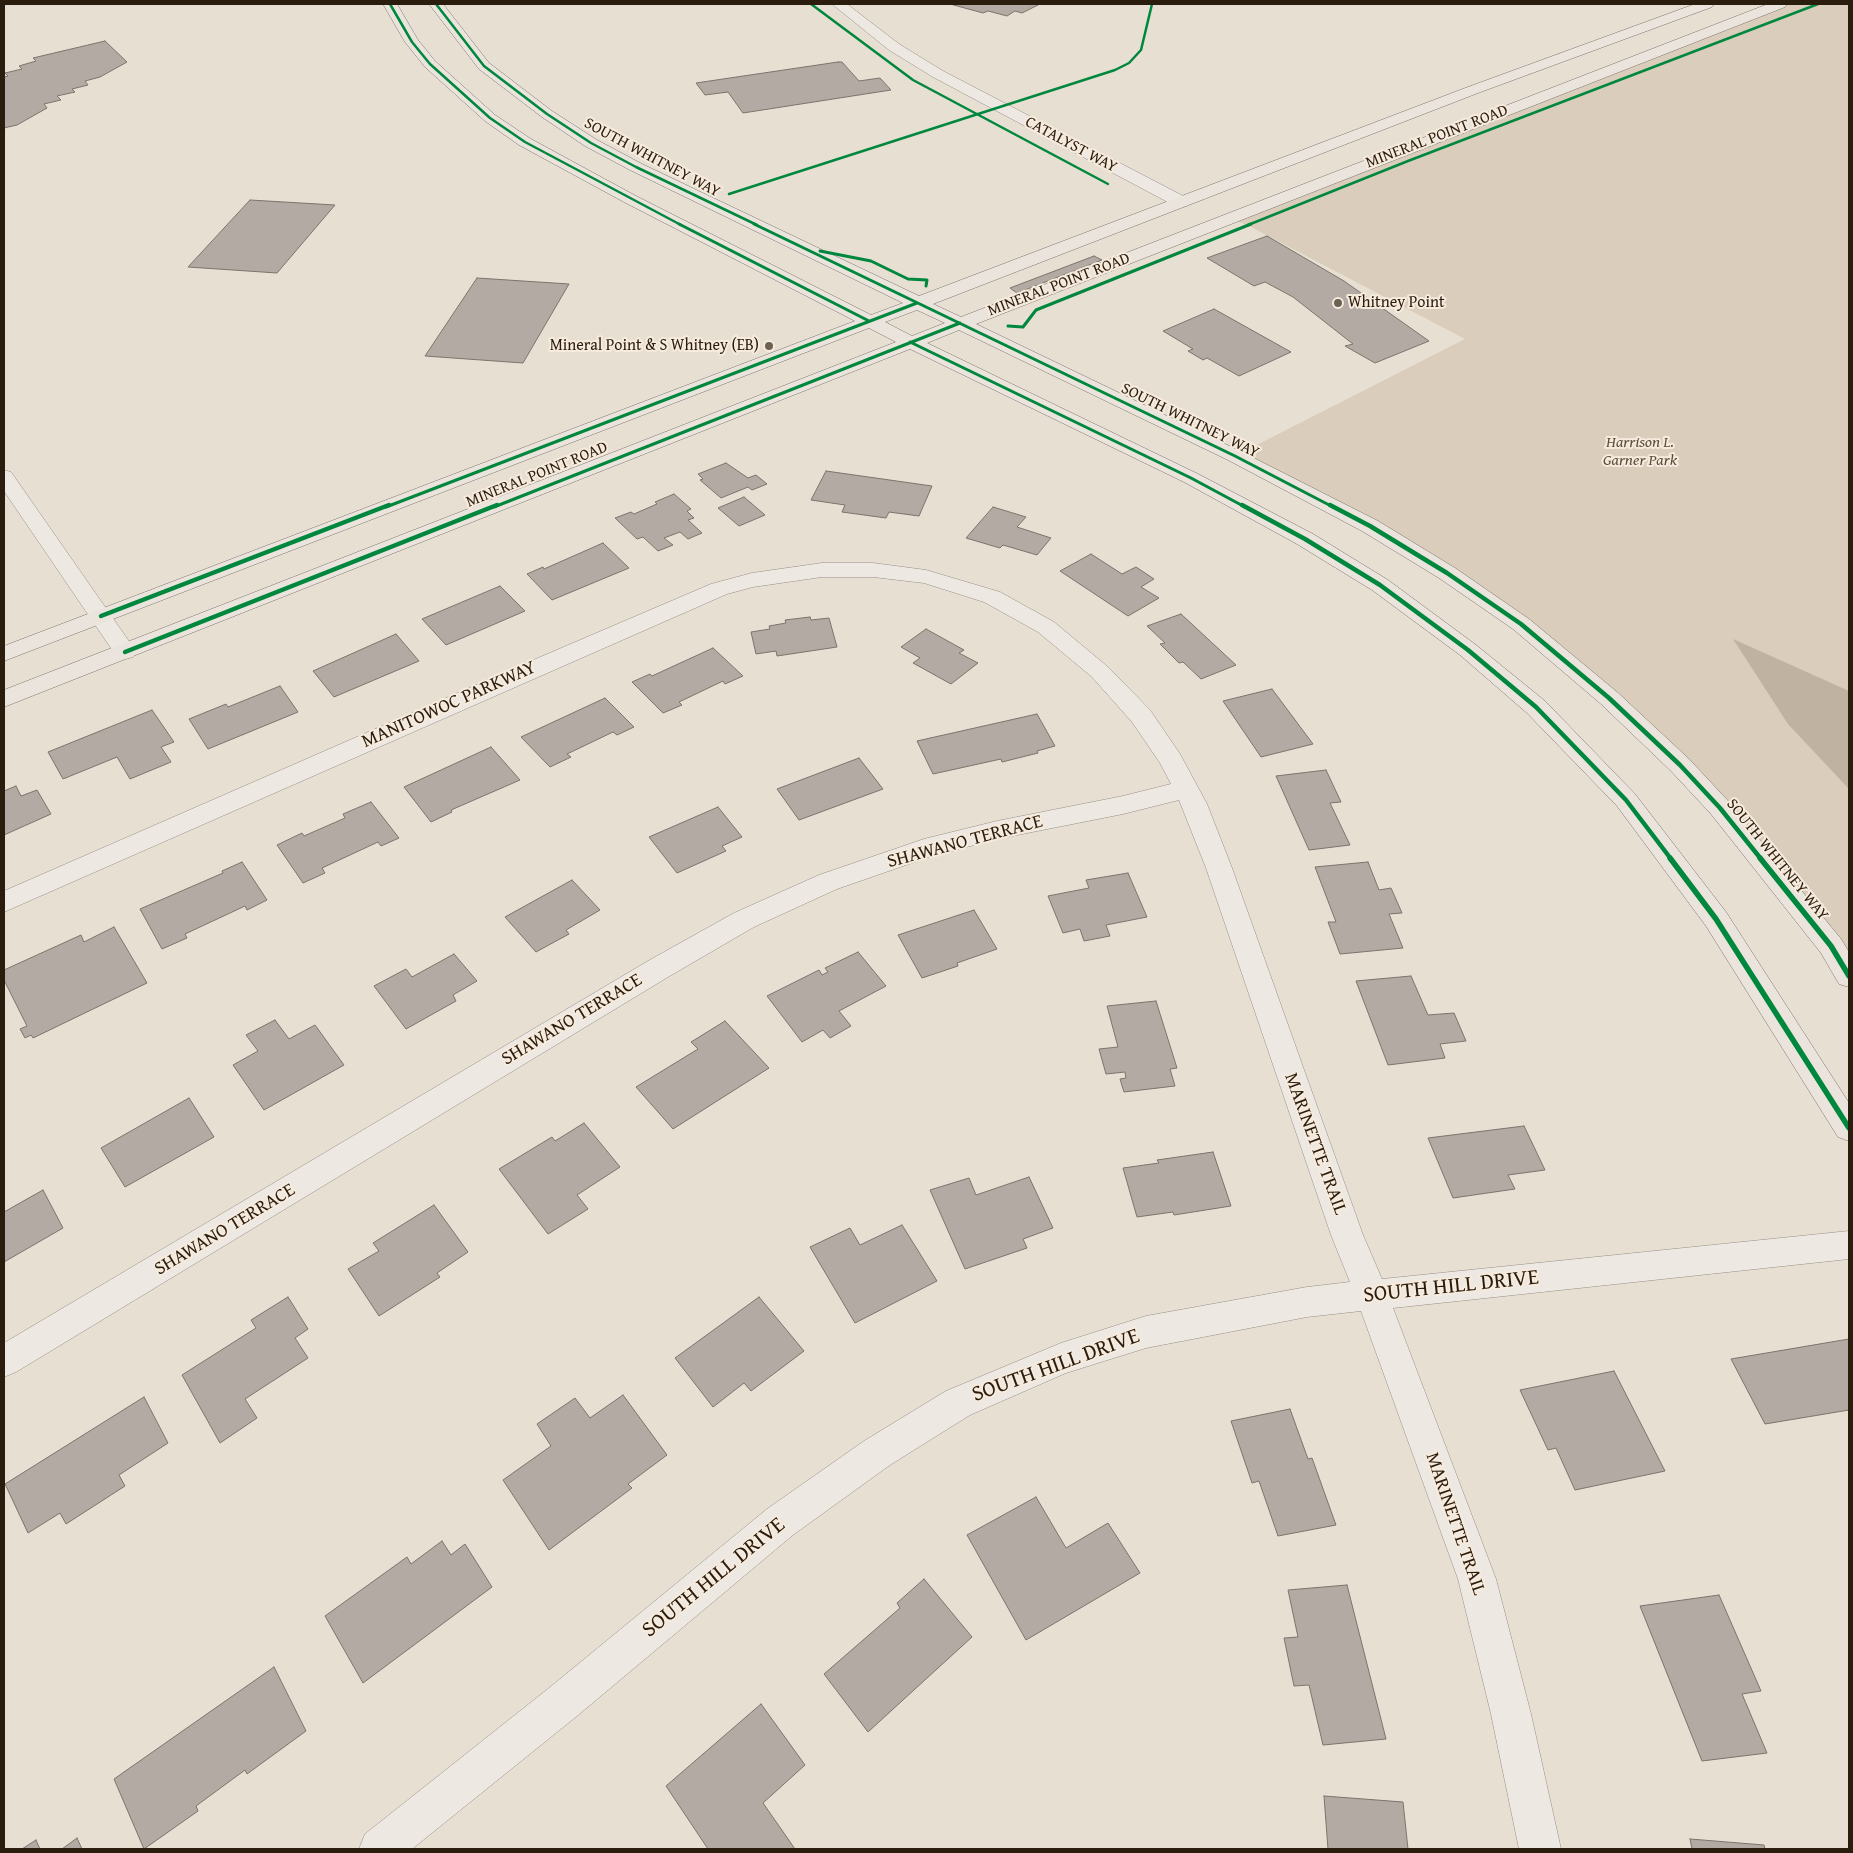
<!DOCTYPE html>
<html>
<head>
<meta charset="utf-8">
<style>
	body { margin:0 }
	#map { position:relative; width:1853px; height:1853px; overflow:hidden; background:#e8dfd3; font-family:"Gentium Book Plus",serif }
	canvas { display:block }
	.frame { position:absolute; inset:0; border:5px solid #2b1d0e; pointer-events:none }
</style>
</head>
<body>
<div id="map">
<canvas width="1853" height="1853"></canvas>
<div class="frame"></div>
</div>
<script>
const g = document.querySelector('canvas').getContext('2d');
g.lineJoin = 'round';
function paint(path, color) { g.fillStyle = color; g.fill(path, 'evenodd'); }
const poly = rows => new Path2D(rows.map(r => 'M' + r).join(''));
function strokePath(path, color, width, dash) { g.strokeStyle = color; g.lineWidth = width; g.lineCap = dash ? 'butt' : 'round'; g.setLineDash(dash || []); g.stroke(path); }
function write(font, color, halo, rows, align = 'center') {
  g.font = font + ' "Gentium Book Plus",serif'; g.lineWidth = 4; g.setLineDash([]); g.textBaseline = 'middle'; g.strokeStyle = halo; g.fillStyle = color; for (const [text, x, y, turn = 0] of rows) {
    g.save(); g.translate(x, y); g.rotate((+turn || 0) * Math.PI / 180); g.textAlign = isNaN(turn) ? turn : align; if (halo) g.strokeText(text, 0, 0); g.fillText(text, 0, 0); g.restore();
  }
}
const green = poly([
	[1780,4,1849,4,1849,976,1831,946,1720,808,1521,624,1235,456,1465,339,1247,225,1229,218]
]);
const water = poly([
	[1733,639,1849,691,1849,789,1788,724]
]);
const building = poly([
	[950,4,1040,4,1022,13,1015,11,1007,16,988,11,983,13,950,4],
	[105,41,127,62,100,77,85,81,88,85,72,89,75,92,57,96,61,100,44,104,47,108,17,125,4,128,4,77,8,76,5,73,22,69,19,66,36,61,33,58,105,41],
	[838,62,842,62,859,81,880,78,891,90,743,113,728,92,705,95,696,83,838,62],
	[250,200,335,205,277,273,188,267,250,200],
	[1267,236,1344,281,1429,341,1375,363,1345,346,1353,344,1293,297,1265,282,1254,286,1207,258,1267,236],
	[1094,256,1102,260,1017,293,1010,288,1094,256],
	[477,278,569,284,523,363,425,356,477,278],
	[1214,309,1291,352,1239,376,1207,358,1203,360,1188,351,1193,349,1163,331,1214,309],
	[726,463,748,478,756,475,767,484,752,490,748,487,721,498,700,480,703,479,698,474,726,463],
	[826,471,932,486,919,516,889,512,886,518,842,512,845,505,811,500,826,471],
	[674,494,691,509,687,511,694,518,688,520,702,533,688,539,680,532,664,538,673,545,658,551,643,537,637,539,615,518,631,512,634,514,657,504,655,502,674,494],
	[744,497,765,515,739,526,718,508,744,497],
	[993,507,1026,517,1017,527,1051,538,1037,555,1003,545,1000,548,966,538,993,507],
	[603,543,629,568,552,600,527,574,543,567,544,569,603,543],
	[1091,554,1122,574,1136,567,1154,579,1141,587,1159,598,1128,616,1060,571,1091,554],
	[500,586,525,611,446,645,422,619,500,586],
	[1181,614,1236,665,1201,679,1183,662,1179,663,1160,644,1165,643,1147,626,1181,614],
	[810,617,811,620,829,618,837,647,777,656,776,651,756,654,751,632,770,629,769,626,786,623,785,620,810,617],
	[926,629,964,650,959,653,978,663,951,684,913,663,920,658,901,647,926,629],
	[396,634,419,661,334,697,313,671,396,634],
	[713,648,743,676,725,684,723,681,679,702,682,705,663,713,632,682,650,674,652,676,713,648],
	[280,686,298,712,208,749,189,719,226,704,228,707,280,686],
	[1272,689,1313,744,1261,757,1223,701,1272,689],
	[605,698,634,727,617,735,613,732,567,754,571,757,550,767,521,737,605,698],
	[152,710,174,742,161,747,171,762,130,779,117,757,63,779,48,752,152,710],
	[1037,714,1055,746,1037,751,1038,753,1002,762,1001,759,933,774,917,741,1037,714],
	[491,747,520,780,451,810,452,812,431,822,404,787,491,747],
	[859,758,883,789,799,820,777,789,859,758],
	[1326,770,1341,802,1330,803,1350,845,1309,850,1276,776,1326,770],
	[16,786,21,796,37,790,51,814,4,835,4,791,16,786],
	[371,802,399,838,381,846,378,842,322,868,325,873,303,883,277,845,302,833,304,836,345,818,343,814,371,802],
	[718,807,742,837,722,846,726,851,677,873,649,837,718,807],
	[242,862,267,900,247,910,245,906,185,934,187,938,162,949,140,909,223,873,222,871,242,862],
	[1368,862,1379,890,1391,888,1402,913,1389,914,1403,948,1340,954,1328,922,1336,922,1315,867,1368,862],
	[1128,873,1147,917,1106,925,1110,936,1084,941,1080,929,1063,933,1048,896,1089,888,1086,880,1128,873],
	[572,880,600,910,566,930,569,934,536,952,505,917,572,880],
	[974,910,997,949,957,963,958,966,922,978,898,935,974,910],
	[114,927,147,983,33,1038,31,1035,25,1038,20,1029,27,1026,4,980,4,970,81,935,84,942,114,927],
	[858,952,886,986,839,1011,851,1026,830,1038,823,1030,802,1042,767,996,819,970,822,975,828,972,825,968,858,952],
	[454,954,477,981,453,995,456,1001,406,1029,374,986,406,969,412,977,454,954],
	[1411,976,1428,1015,1454,1013,1466,1041,1440,1044,1445,1058,1388,1065,1356,981,1411,976],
	[1156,1001,1177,1068,1170,1069,1175,1086,1124,1092,1120,1079,1126,1078,1125,1072,1106,1074,1099,1049,1118,1047,1107,1006,1156,1001],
	[275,1020,289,1039,315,1025,344,1065,264,1110,233,1065,258,1051,246,1035,275,1020],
	[725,1021,769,1068,673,1129,636,1087,698,1049,691,1042,725,1021],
	[189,1098,214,1137,125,1187,101,1148,189,1098],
	[584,1123,620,1167,577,1195,588,1209,548,1234,499,1169,552,1137,555,1141,584,1123],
	[1524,1126,1545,1170,1508,1175,1515,1189,1453,1198,1428,1138,1524,1126],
	[1213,1152,1231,1206,1174,1215,1173,1212,1137,1217,1123,1168,1159,1163,1157,1160,1213,1152],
	[1029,1177,1053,1228,1023,1239,1027,1248,965,1269,930,1190,969,1178,976,1195,1029,1177],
	[43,1190,63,1228,4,1262,4,1212,43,1190],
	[434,1205,468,1252,437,1273,440,1277,379,1316,348,1269,379,1251,373,1243,434,1205],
	[902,1225,937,1281,855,1323,810,1247,850,1228,860,1245,902,1225],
	[288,1297,308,1329,295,1338,308,1358,245,1399,257,1418,220,1443,182,1375,256,1328,251,1320,288,1297],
	[759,1297,804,1351,751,1391,744,1383,713,1407,675,1358,759,1297],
	[1849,1339,1849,1410,1765,1424,1731,1359,1849,1339],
	[1614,1371,1665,1471,1575,1490,1556,1448,1548,1450,1520,1390,1614,1371],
	[623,1395,667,1455,628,1484,632,1488,549,1550,503,1480,551,1446,537,1424,575,1398,590,1418,623,1395],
	[144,1397,168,1443,119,1475,125,1486,66,1524,60,1513,28,1533,5,1484,144,1397],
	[1290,1409,1308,1459,1312,1458,1336,1525,1278,1536,1259,1481,1252,1483,1231,1421,1290,1409],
	[1036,1497,1066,1548,1108,1523,1140,1573,1026,1640,967,1535,1036,1497],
	[442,1541,451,1555,465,1544,492,1587,363,1683,325,1616,407,1557,411,1564,442,1541],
	[924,1579,972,1637,868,1732,824,1674,900,1608,897,1603,924,1579],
	[1347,1585,1386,1739,1323,1745,1309,1685,1294,1686,1284,1638,1298,1637,1288,1590,1347,1585],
	[1719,1595,1761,1691,1742,1694,1767,1753,1702,1761,1640,1606,1719,1595],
	[274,1667,306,1731,247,1774,245,1770,196,1806,198,1811,144,1849,114,1779,274,1667],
	[761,1704,805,1765,763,1803,795,1849,708,1849,666,1786,761,1704],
	[1324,1796,1403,1802,1408,1849,1328,1849,1324,1796],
	[77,1838,82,1849,62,1849,77,1838],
	[1690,1839,1764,1845,1765,1849,1692,1849,1690,1839],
	[36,1840,40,1849,22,1849,36,1840]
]);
const minor = poly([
	[832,4,847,4,899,44,943,71,1187,198,1189,202,1187,206,1175,206,933,77,889,50,832,4],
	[4,470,11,472,133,647,137,652,133,657,125,659,117,657,4,491,4,470],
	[822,563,873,563,926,570,1000,592,1054,622,1108,667,1150,710,1180,754,1207,804,1232,868,1363,1235,1382,1279,1849,1231,1849,1259,1393,1308,1496,1579,1531,1714,1561,1849,1519,1849,1491,1714,1458,1579,1361,1311,1307,1317,1146,1348,1066,1373,970,1415,890,1465,793,1535,577,1716,412,1849,359,1849,365,1834,549,1688,767,1509,864,1441,946,1391,1061,1343,1146,1316,1307,1287,1350,1282,1331,1235,1206,868,1179,800,1123,814,997,839,929,857,837,889,754,927,668,977,16,1372,4,1377,4,1343,648,961,734,913,819,875,924,839,997,821,1123,796,1171,784,1160,763,1132,722,1092,677,1038,632,984,602,924,583,873,577,822,577,753,587,727,594,4,912,4,891,524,664,711,584,752,573,822,563]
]);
const major = poly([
	[383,4,397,4,418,40,435,61,495,115,531,139,636,196,871,315,903,303,630,170,585,146,542,117,479,69,429,4,443,4,489,63,552,111,597,140,642,164,919,296,1468,87,1695,4,1714,4,1712,7,1478,93,933,304,961,317,1768,4,1787,4,1785,7,976,324,1242,452,1378,521,1455,568,1529,619,1617,692,1689,759,1729,802,1841,939,1849,952,1849,987,1839,984,1821,953,1711,814,1671,771,1601,704,1513,629,1439,578,1362,531,1228,460,959,330,927,343,1198,474,1313,534,1388,580,1476,645,1545,701,1635,794,1726,912,1849,1103,1849,1141,1838,1137,1706,926,1617,806,1527,713,1460,655,1372,590,1297,544,1184,482,910,349,4,707,4,690,896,342,869,328,4,661,4,646,855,321,624,202,519,145,485,121,425,67,405,42,383,4],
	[917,310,945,323,912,336,885,322,917,310]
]);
const cyclewayFar3 = poly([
	[390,4,412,42,430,64,490,118,525,142,681,225],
	[436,4,484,66,547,114,591,143,636,167,757,225],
	[811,4,913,80,1108,184],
	[729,194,1115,70,1129,63,1141,50,1152,4],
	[1248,225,1408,161,1818,4]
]);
const cyclewayFar2 = poly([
	[679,224,869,321],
	[754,224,1235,456,1333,507],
	[820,251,871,261,908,279,927,280,926,286],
	[1008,326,1023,327,1036,310,1251,224],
	[910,342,1191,478,1245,507],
	[386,507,917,303],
	[494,507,960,323]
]);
const cyclewayFar1 = poly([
	[1242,505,1305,539,1380,585,1468,650,1536,707,1626,800,1671,859],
	[1330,505,1370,526,1447,573,1521,624,1609,698,1680,765,1720,808,1761,859],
	[101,616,389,505],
	[125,652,497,505]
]);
const cycleway = poly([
	[1670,858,1716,919,1849,1128],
	[1760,858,1831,946,1849,976]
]);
const markers = [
	[1338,303,5,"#6d6153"],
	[769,346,5,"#6d6153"]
];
const farStreetnames = [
	["MINERAL POINT ROAD",1437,137,-21],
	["CATALYST WAY",1071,145,28],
	["SOUTH WHITNEY WAY",652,158,28],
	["MINERAL POINT ROAD",1059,285,-21],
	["SOUTH WHITNEY WAY",1190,421,26],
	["MINERAL POINT ROAD",537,475,-22],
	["SOUTH WHITNEY WAY",1777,860,51]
];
const farPoinames = [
	["Whitney Point",1348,303],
	["Mineral Point & S Whitney (EB)",759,346,"right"]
];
const farParknames = [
	["Harrison L.",1640,443],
	["Garner Park",1640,461]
];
const streetNames = [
	["MANITOWOC PARKWAY",449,705,-24],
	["SHAWANO TERRACE",965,842,-15],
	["SHAWANO TERRACE",572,1020,-31],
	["MARINETTE TRAIL",1315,1144,70],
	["SHAWANO TERRACE",225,1230,-31],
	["MARINETTE TRAIL",1455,1524,71]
];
const nearStreetnames = [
	["SOUTH HILL DRIVE",1451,1287,-6],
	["SOUTH HILL DRIVE",1056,1366,-20],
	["SOUTH HILL DRIVE",714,1578,-39]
];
paint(green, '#dacdbc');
paint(water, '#bfb2a0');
paint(building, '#b3aba3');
strokePath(building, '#7b746c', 1);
strokePath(minor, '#968f86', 1);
strokePath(major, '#7b746c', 1);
paint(minor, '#ede8e2');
paint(major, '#eae4dd');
strokePath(cyclewayFar3, '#00873e', 2.5);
strokePath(cyclewayFar2, '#00873e', 3);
strokePath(cyclewayFar1, '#00873e', 4.5);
strokePath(cycleway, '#00873e', 5.5);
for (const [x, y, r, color] of markers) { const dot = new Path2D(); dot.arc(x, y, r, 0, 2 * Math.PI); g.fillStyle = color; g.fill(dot); strokePath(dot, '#f6ebdd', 2); }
write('16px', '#2b1d0e', '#f6ebdd', farStreetnames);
write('16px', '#2b1d0e', '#f6ebdd', farPoinames, 'left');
write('italic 16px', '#5c4e3d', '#f6ebdd', farParknames);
write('19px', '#2b1d0e', '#f6ebdd', streetNames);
write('22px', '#2b1d0e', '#f6ebdd', nearStreetnames);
</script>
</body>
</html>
